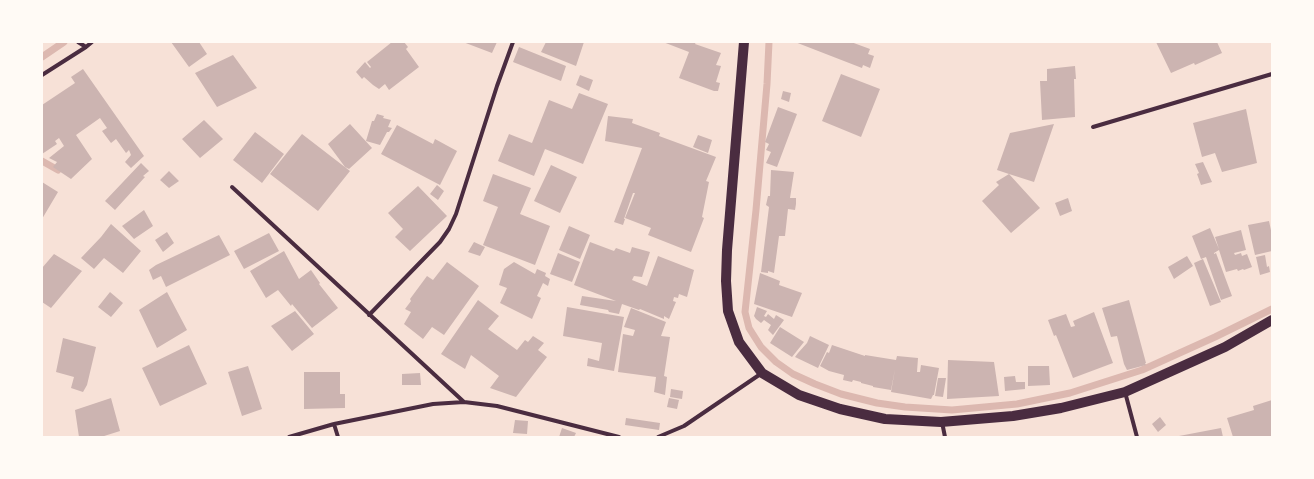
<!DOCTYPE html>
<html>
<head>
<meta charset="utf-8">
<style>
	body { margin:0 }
	#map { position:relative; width:1314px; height:479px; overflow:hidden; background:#f7e1d7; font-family:"Archivo Narrow",sans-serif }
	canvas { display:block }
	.frame { position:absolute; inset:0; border:43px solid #fffaf5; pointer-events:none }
</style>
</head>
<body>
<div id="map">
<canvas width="1314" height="479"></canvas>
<div class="frame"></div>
</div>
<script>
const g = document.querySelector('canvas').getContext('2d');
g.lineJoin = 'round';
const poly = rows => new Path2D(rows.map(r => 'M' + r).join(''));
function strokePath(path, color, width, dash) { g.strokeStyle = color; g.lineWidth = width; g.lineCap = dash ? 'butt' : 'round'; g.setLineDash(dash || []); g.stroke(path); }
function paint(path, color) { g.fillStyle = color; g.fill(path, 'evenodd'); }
const stream = poly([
	[769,42,767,84,756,210,745,312,749,328,761,347,776,362,793,374,815,384,841,394,877,403,905,407,952,410,1017,404,1070,393,1142,370,1215,337,1272,309],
	[42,57,64,42],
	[42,161,58,170]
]);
const building = poly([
	[171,42,199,42,207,54,189,67],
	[392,42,404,42,408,47,406,49,419,67,389,90,385,84,379,89,373,85,364,77,362,79,356,72,365,62,370,68,371,67,367,62],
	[463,42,497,42,492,53],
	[546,42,584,42,576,66,541,52],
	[663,42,696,42,695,44,721,53,716,65,721,66,716,82,720,83,718,91,714,91,679,78,689,52],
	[795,42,851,42,870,49,868,54,874,56,870,68,863,65,862,68],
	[1156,42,1217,42,1222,53,1195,65,1194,63,1171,73],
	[519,47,566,66,561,81,513,62],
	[233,55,257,88,217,107,195,73],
	[1075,66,1076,79,1074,79,1075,117,1042,120,1040,81,1047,81,1047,69],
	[83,69,144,156,131,168,125,162,131,155,129,150,126,153,116,139,111,143,102,131,107,128,100,118,76,135,92,159,71,179,53,167,57,162,49,158,64,146,59,138,55,141,57,144,42,154,42,105,75,83,71,77],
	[841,74,880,89,861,137,822,121],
	[580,75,593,80,589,91,576,85],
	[783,91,791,93,789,102,781,99],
	[579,93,608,104,583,164,545,149,534,176,498,161,509,134,532,143,549,100,572,109],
	[778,107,797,114,777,167,766,163,771,152,766,150,769,144,765,142],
	[1246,109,1257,163,1222,172,1215,153,1202,157,1193,123],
	[377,114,384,116,383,118,391,120,388,127,392,128,389,132,387,132,380,145,366,141,372,121,374,121],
	[608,116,633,119,632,123,660,133,659,136,716,157,706,181,709,182,702,217,704,218,691,252,648,235,651,228,625,218,635,193,633,193,624,219,625,219,623,225,614,222,642,148,605,141],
	[204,120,223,139,200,158,182,139],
	[350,124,372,148,349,169,345,167,328,144],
	[1054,124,1034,182,1009,174,1040,208,1011,233,982,201,999,185,996,182,1009,174,997,170,1010,133],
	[397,125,433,144,435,139,457,151,440,185,381,154],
	[255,132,284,154,262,183,233,160],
	[302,134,350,171,318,211,270,174],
	[698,135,712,140,708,153,693,147],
	[1203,162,1212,182,1201,185,1197,174,1199,173,1195,164],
	[141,163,149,171,143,176,145,177,115,210,105,201],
	[551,165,577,177,560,213,534,201],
	[771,170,794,172,790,198,796,198,796,204,795,210,788,209,785,236,779,236,774,273,768,271,768,273,761,272,769,207,766,205,768,196,770,196],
	[169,171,179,181,169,188,160,180],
	[493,174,531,188,520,214,550,226,535,265,483,245,498,207,483,201],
	[42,182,58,192,42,219],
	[437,185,444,191,438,200,430,194],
	[418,186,447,216,410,251,395,237,403,229,388,213],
	[1068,198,1072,211,1060,216,1055,203],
	[144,210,153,226,134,239,122,226],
	[1269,221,1272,235,1272,251,1255,255,1248,225],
	[111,224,141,251,123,273,104,258,94,269,81,258,101,237],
	[569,226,590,235,580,259,559,250],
	[1210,228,1219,249,1215,237,1241,230,1246,250,1234,253,1235,255,1241,253,1242,256,1247,254,1252,267,1244,270,1243,269,1238,271,1237,269,1226,272,1219,250,1214,253,1214,254,1216,253,1232,296,1221,300,1206,257,1201,259,1192,236],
	[167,232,174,243,163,252,155,240],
	[269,233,279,251,244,269,234,251],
	[219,235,230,255,166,287,161,276,153,280,149,270,156,265],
	[474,242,485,247,480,256,468,252],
	[590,242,614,251,616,248,630,253,632,247,650,252,642,277,634,276,632,280,647,286,658,256,694,270,687,297,679,294,678,298,674,297,673,301,676,302,669,319,664,316,664,319,640,309,639,310,622,304,619,314,609,312,608,310,580,305,582,296,616,301,574,285],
	[284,251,299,279,311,270,320,283,319,284,338,308,312,328,292,304,291,306,278,290,266,298,250,271],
	[558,253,580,262,572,282,550,274],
	[54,254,82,271,51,308,42,302,42,268],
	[1265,255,1267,267,1269,266,1270,272,1260,275,1256,257],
	[1187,256,1193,266,1174,279,1168,267],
	[1203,259,1221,302,1210,306,1194,263],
	[447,262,479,286,444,335,432,327,423,339,404,324,411,312,405,309,411,301,410,299,427,276,433,280],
	[514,262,535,274,537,269,546,273,545,276,550,279,548,286,543,283,537,296,541,298,532,319,500,303,507,288,499,285,504,269],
	[760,273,780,281,779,285,802,293,792,317,754,304],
	[110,292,123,303,111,317,98,307],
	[167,292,187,330,157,348,139,310],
	[478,300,499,316,488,329,517,350,525,340,528,342,533,336,544,343,538,350,547,357,516,397,490,388,499,376,471,355,465,369,441,354],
	[1129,300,1146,363,1145,363,1146,365,1127,370,1124,364,1117,336,1111,337,1102,308],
	[567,307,624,317,614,371,587,366,588,358,599,361,602,343,563,336],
	[757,307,767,311,764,316,766,317,768,314,774,319,776,315,784,320,773,335,768,330,771,325,764,320,761,323,756,319,754,316],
	[631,308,666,322,661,336,670,337,664,376,667,377,665,395,654,392,656,377,618,372,623,334,633,336,635,330,624,327],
	[295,311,314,334,292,351,271,326],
	[1094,312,1113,363,1073,378,1056,335,1054,336,1048,320,1066,314,1071,327,1075,326,1073,321],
	[780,327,804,342,792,357,770,343],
	[810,336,829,345,818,368,795,357,798,353,807,343],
	[63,338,96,347,87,385,83,392,71,388,74,377,56,372],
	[189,345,207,384,160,406,142,368],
	[832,345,865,356,865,355,896,360,897,356,918,358,917,372,920,372,921,365,939,368,934,395,933,395,931,399,891,392,895,369,891,390,873,387,873,386,861,383,861,382,853,380,852,382,843,380,844,375,829,371,820,366,827,352,829,353],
	[948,360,994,362,999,396,947,399],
	[248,366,262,409,242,416,228,372],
	[1028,366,1049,366,1050,385,1028,386],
	[304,372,340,372,340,394,345,394,345,408,304,409],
	[420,373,421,385,402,385,402,374],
	[1015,376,1016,382,1025,382,1025,389,1005,391,1004,377],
	[938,378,946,378,943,397,935,396],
	[671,389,683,391,682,399,670,397],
	[111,398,120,431,101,437,79,437,75,410],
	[669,398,679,400,677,409,667,407],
	[1272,400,1272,437,1233,437,1227,418,1254,410,1253,406],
	[1160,417,1166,425,1158,432,1152,424],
	[626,418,660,423,659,430,625,425],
	[515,420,528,421,527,434,513,433],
	[562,428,576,433,574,437,559,437],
	[1221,428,1223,437,1179,437,1179,436]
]);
const minor = poly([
	[78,42,86,47,92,42],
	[42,75,86,47],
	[1093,127,1272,74],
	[232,187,464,402],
	[369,315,440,242,449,229,456,214,497,86,513,42],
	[1125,392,1137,437],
	[942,422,945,437],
	[334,424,338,437],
	[289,437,334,424,433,404,464,402,497,406,619,437],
	[658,437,684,426,762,373]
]);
const primary = poly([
	[744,42,727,250,726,281,728,311,739,342,762,373,799,395,840,409,885,419,941,422,1013,416,1061,408,1125,392,1225,347,1272,320]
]);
strokePath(stream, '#dcb8b0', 7);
paint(building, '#ccb4b1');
strokePath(minor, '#4a2c40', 4);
strokePath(primary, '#4a2c40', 10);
</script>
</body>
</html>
